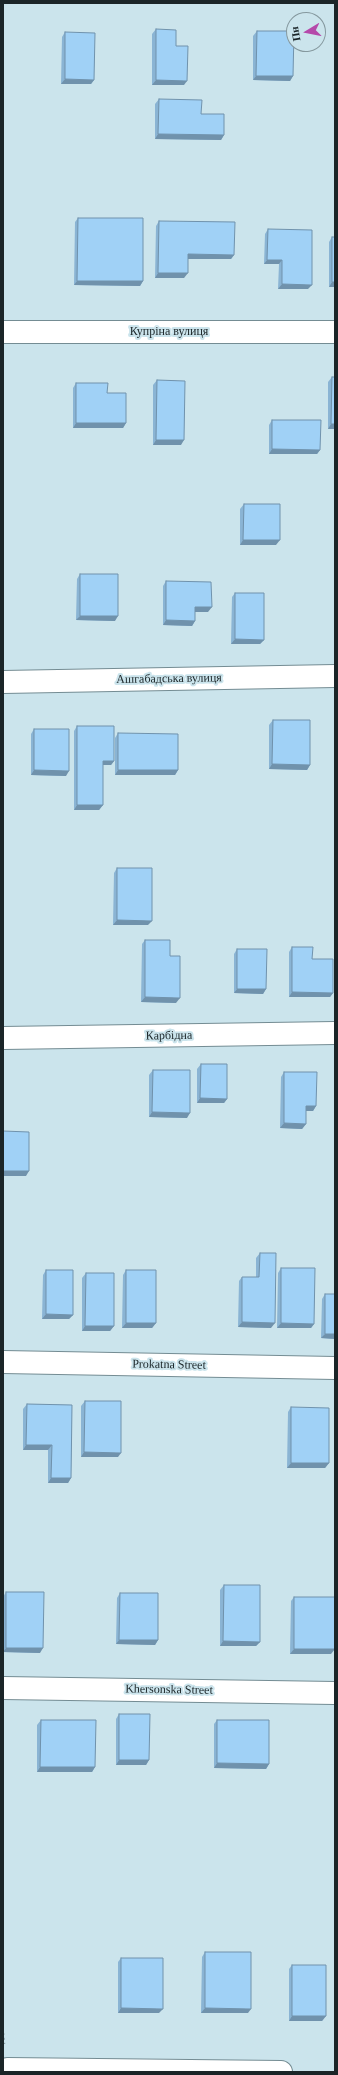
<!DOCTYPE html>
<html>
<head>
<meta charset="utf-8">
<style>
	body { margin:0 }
	#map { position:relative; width:338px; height:2075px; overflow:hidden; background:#cbe4ec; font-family:"Times New Roman",serif }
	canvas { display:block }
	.frame { position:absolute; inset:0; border:4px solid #1b2528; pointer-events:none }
	.north { position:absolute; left:286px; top:12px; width:40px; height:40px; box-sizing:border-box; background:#cbe4ec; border:1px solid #85989e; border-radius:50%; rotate:260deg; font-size:11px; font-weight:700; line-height:16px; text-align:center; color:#1b2528 }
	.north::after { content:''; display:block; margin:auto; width:14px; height:18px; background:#b549aa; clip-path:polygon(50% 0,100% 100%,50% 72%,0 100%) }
</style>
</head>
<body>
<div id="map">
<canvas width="338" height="2075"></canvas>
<div class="frame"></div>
<div class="north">Пн</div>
</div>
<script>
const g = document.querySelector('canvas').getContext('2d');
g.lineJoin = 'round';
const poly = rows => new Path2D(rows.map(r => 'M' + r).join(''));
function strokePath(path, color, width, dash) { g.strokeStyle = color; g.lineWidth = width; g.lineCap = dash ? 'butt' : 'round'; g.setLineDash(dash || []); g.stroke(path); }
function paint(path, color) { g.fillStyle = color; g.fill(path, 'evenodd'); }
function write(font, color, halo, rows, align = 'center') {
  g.font = font + ' "Times New Roman",serif'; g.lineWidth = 4; g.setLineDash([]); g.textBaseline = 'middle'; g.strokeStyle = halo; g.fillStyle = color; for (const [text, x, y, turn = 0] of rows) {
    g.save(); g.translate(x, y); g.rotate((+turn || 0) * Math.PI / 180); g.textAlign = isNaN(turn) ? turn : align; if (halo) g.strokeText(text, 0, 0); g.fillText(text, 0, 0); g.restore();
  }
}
const path = poly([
	[3,2033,4,2044]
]);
const minor = poly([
	[3,332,335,332],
	[3,682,335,676],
	[3,1038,335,1033],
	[3,1362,335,1368],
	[3,1688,335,1693],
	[7,2069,281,2072]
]);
const wall = poly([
	[156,29,176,46,184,85,152,85,152,34],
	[257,31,293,76,290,81,253,80,253,36],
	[65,32,94,80,91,84,61,84,62,37],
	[159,99,201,114,224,135,221,140,155,139,155,104],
	[78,218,143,281,140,286,74,285,75,222],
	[159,221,234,255,231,259,188,259,184,278,155,278,156,226],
	[268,229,308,289,278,289,279,264,264,264,265,234],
	[332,237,335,287,329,287,329,242],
	[332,377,335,429,328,429,328,382],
	[157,380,181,445,153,445,153,385],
	[76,383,107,393,126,423,123,428,73,428,73,388],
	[272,420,320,450,317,454,269,454,269,425],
	[244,504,276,545,240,545,240,509],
	[80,574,115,621,76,620,77,579],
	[166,581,208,612,195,612,195,621,192,626,163,625,163,586],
	[235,593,264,640,260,644,231,644,232,597],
	[273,720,310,765,307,770,269,769,269,725],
	[77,726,114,761,111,765,103,765,103,805,99,810,74,810,74,731],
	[34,729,66,776,31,775,31,734],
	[118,733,178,770,175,775,115,775,115,738],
	[117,868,148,925,113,925,114,873],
	[145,940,176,1003,141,1002,142,944],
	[292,947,312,959,333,993,330,997,289,997,289,952],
	[237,949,266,989,263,994,234,993,234,954],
	[201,1064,227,1099,224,1103,197,1103,197,1069],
	[153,1070,187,1118,149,1117,149,1075],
	[284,1072,316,1106,313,1111,306,1111,306,1124,302,1129,280,1128,281,1077],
	[260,1253,271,1328,238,1327,239,1281,242,1277,256,1277,256,1258],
	[281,1268,314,1324,311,1328,277,1328,278,1273],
	[46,1270,73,1315,69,1319,42,1319,43,1275],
	[126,1270,156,1323,152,1328,122,1328,123,1275],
	[86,1273,114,1326,110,1331,82,1331,82,1278],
	[325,1294,335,1294,335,1339,321,1338,322,1299],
	[85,1401,118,1457,81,1457,81,1406],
	[27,1404,72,1405,71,1478,68,1483,48,1483,48,1450,23,1450,23,1409],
	[291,1407,329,1463,325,1468,287,1468,288,1412],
	[224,1585,260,1642,256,1646,220,1646,220,1590],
	[6,1592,40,1653,3,1652,3,1597],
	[120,1593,158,1640,155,1645,116,1644,117,1598],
	[294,1597,331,1654,290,1654,291,1601],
	[119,1714,149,1760,146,1765,116,1765,116,1719],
	[41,1720,95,1767,92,1772,37,1772,37,1725],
	[217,1720,269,1764,266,1769,214,1768,214,1724],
	[205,1952,248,2013,201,2013,202,1957],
	[121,1958,159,2013,118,2013,118,1962],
	[292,1965,326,2016,322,2021,289,2021,289,1969]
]);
const shadedWall = poly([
	[256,76,293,76,290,81,253,80],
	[65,79,94,80,91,84,61,84],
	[156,80,187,81,184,85,152,85],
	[158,134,224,135,221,140,155,139],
	[188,254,234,255,231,259,185,259],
	[267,260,282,260,279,264,264,264],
	[158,273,188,273,184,278,155,278],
	[77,281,143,281,140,286,74,285],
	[332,282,335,282,335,287,329,287],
	[282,284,312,285,308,289,278,289],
	[76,423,126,423,123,428,73,428],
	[331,424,335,424,335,429,328,429],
	[156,440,184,440,181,445,153,445],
	[272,449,320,450,317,454,269,454],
	[243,540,280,540,276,545,240,545],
	[195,607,212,607,208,612,192,612],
	[80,616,118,616,115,621,76,620],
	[166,620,195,621,192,626,163,625],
	[235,639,264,640,260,644,231,644],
	[103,761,114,761,111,765,100,765],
	[272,764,310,765,307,770,269,769],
	[34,770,69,771,66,776,31,775],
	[118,770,178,770,175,775,115,775],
	[77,805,103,805,99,810,74,810],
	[117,920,152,921,148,925,113,925],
	[237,989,266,989,263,994,234,993],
	[292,992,333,993,330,997,289,997],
	[145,997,180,998,176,1003,141,1002],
	[200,1098,227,1099,224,1103,197,1103],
	[306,1106,316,1106,313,1111,302,1111],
	[152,1112,190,1113,187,1118,149,1117],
	[284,1123,306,1124,302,1129,280,1128],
	[3,1171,29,1171,26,1176,3,1176],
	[46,1314,73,1315,69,1319,42,1319],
	[242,1322,275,1323,271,1328,238,1327],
	[126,1323,156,1323,152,1328,122,1328],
	[281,1323,314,1324,311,1328,277,1328],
	[85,1326,114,1326,110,1331,82,1331],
	[325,1334,335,1334,335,1339,321,1338],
	[26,1445,52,1445,48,1450,23,1450],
	[84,1452,121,1453,118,1457,81,1457],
	[291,1463,329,1463,325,1468,287,1468],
	[51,1478,71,1478,68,1483,48,1483],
	[119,1640,158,1640,155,1645,116,1644],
	[223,1641,260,1642,256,1646,220,1646],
	[6,1648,43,1648,40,1653,3,1652],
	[294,1649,335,1649,331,1654,290,1654],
	[119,1760,149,1760,146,1765,116,1765],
	[217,1763,269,1764,266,1769,214,1768],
	[40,1767,95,1767,92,1772,37,1772],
	[121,2008,163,2009,159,2013,118,2013],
	[205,2008,251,2009,248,2013,201,2013],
	[292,2016,326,2016,322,2021,289,2021]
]);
const building = poly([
	[156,29,176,30,176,46,188,46,187,81,156,80,156,29],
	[257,31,294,31,293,76,256,76,257,31],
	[65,32,95,33,94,80,65,79,65,32],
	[159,99,202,100,201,114,224,114,224,135,158,134,159,99],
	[78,218,143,218,143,281,77,281,78,218],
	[159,221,235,222,234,255,188,254,188,273,158,273,159,221],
	[268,229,312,230,312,285,282,284,282,260,267,260,268,229],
	[332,237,335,237,335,282,332,282,332,237],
	[332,377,335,377,335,424,331,424,332,377],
	[157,380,185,381,184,440,156,440,157,380],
	[76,383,108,383,107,393,126,393,126,423,76,423,76,383],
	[272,420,321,420,320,450,272,449,272,420],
	[244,504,280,504,280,540,243,540,244,504],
	[80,574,118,574,118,616,80,616,80,574],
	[166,581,211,582,212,607,195,607,195,621,166,620,166,581],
	[235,593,264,593,264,640,235,639,235,593],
	[273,720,310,720,310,765,272,764,273,720],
	[77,726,114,726,114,761,103,761,103,805,77,805,77,726],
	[34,729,69,729,69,771,34,770,34,729],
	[118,733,178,734,178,770,118,770,118,733],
	[117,868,152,868,152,921,117,920,117,868],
	[145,940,170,940,170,956,180,956,180,998,145,997,145,940],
	[292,947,313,947,312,959,333,959,333,993,292,992,292,947],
	[237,949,267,949,266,989,237,989,237,949],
	[201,1064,227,1064,227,1099,200,1098,201,1064],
	[153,1070,190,1070,190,1113,152,1112,153,1070],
	[284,1072,317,1072,316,1106,306,1106,306,1124,284,1123,284,1072],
	[3,1131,29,1132,29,1171,3,1171,3,1131],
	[260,1253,276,1253,275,1323,242,1322,242,1277,259,1277,260,1253],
	[281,1268,315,1268,314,1324,281,1323,281,1268],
	[46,1270,73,1270,73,1315,46,1314,46,1270],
	[126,1270,156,1270,156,1323,126,1323,126,1270],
	[86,1273,114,1273,114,1326,85,1326,86,1273],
	[325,1294,335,1294,335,1334,325,1334,325,1294],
	[85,1401,121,1401,121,1453,84,1452,85,1401],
	[27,1404,72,1405,71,1478,51,1478,52,1445,26,1445,27,1404],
	[291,1407,329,1408,329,1463,291,1463,291,1407],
	[224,1585,260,1585,260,1642,223,1641,224,1585],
	[6,1592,44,1592,43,1648,6,1648,6,1592],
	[120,1593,158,1593,158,1640,119,1640,120,1593],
	[294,1597,335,1597,335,1649,294,1649,294,1597],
	[119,1714,150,1714,149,1760,119,1760,119,1714],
	[41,1720,96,1720,95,1767,40,1767,41,1720],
	[217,1720,269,1720,269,1764,217,1763,217,1720],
	[205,1952,251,1952,251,2009,205,2008,205,1952],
	[121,1958,163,1958,163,2009,121,2008,121,1958],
	[292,1965,326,1965,326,2016,292,2016,292,1965]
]);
const streetNames = [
	["Купріна вулиця",169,332],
	["Ашгабадська вулиця",169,679,-1],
	["Карбідна",169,1036,-1],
	["Prokatna Street",169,1365,1],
	["Khersonska Street",169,1690,1]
];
strokePath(minor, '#748c93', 24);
strokePath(path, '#8c9fa6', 2.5, [2, 3]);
strokePath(minor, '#fff', 22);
paint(wall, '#8ab4d4');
paint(shadedWall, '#7092ac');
paint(building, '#a0d1f6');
strokePath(building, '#7092ac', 1);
write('12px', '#1b2528', '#cbe4ec', streetNames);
</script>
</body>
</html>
